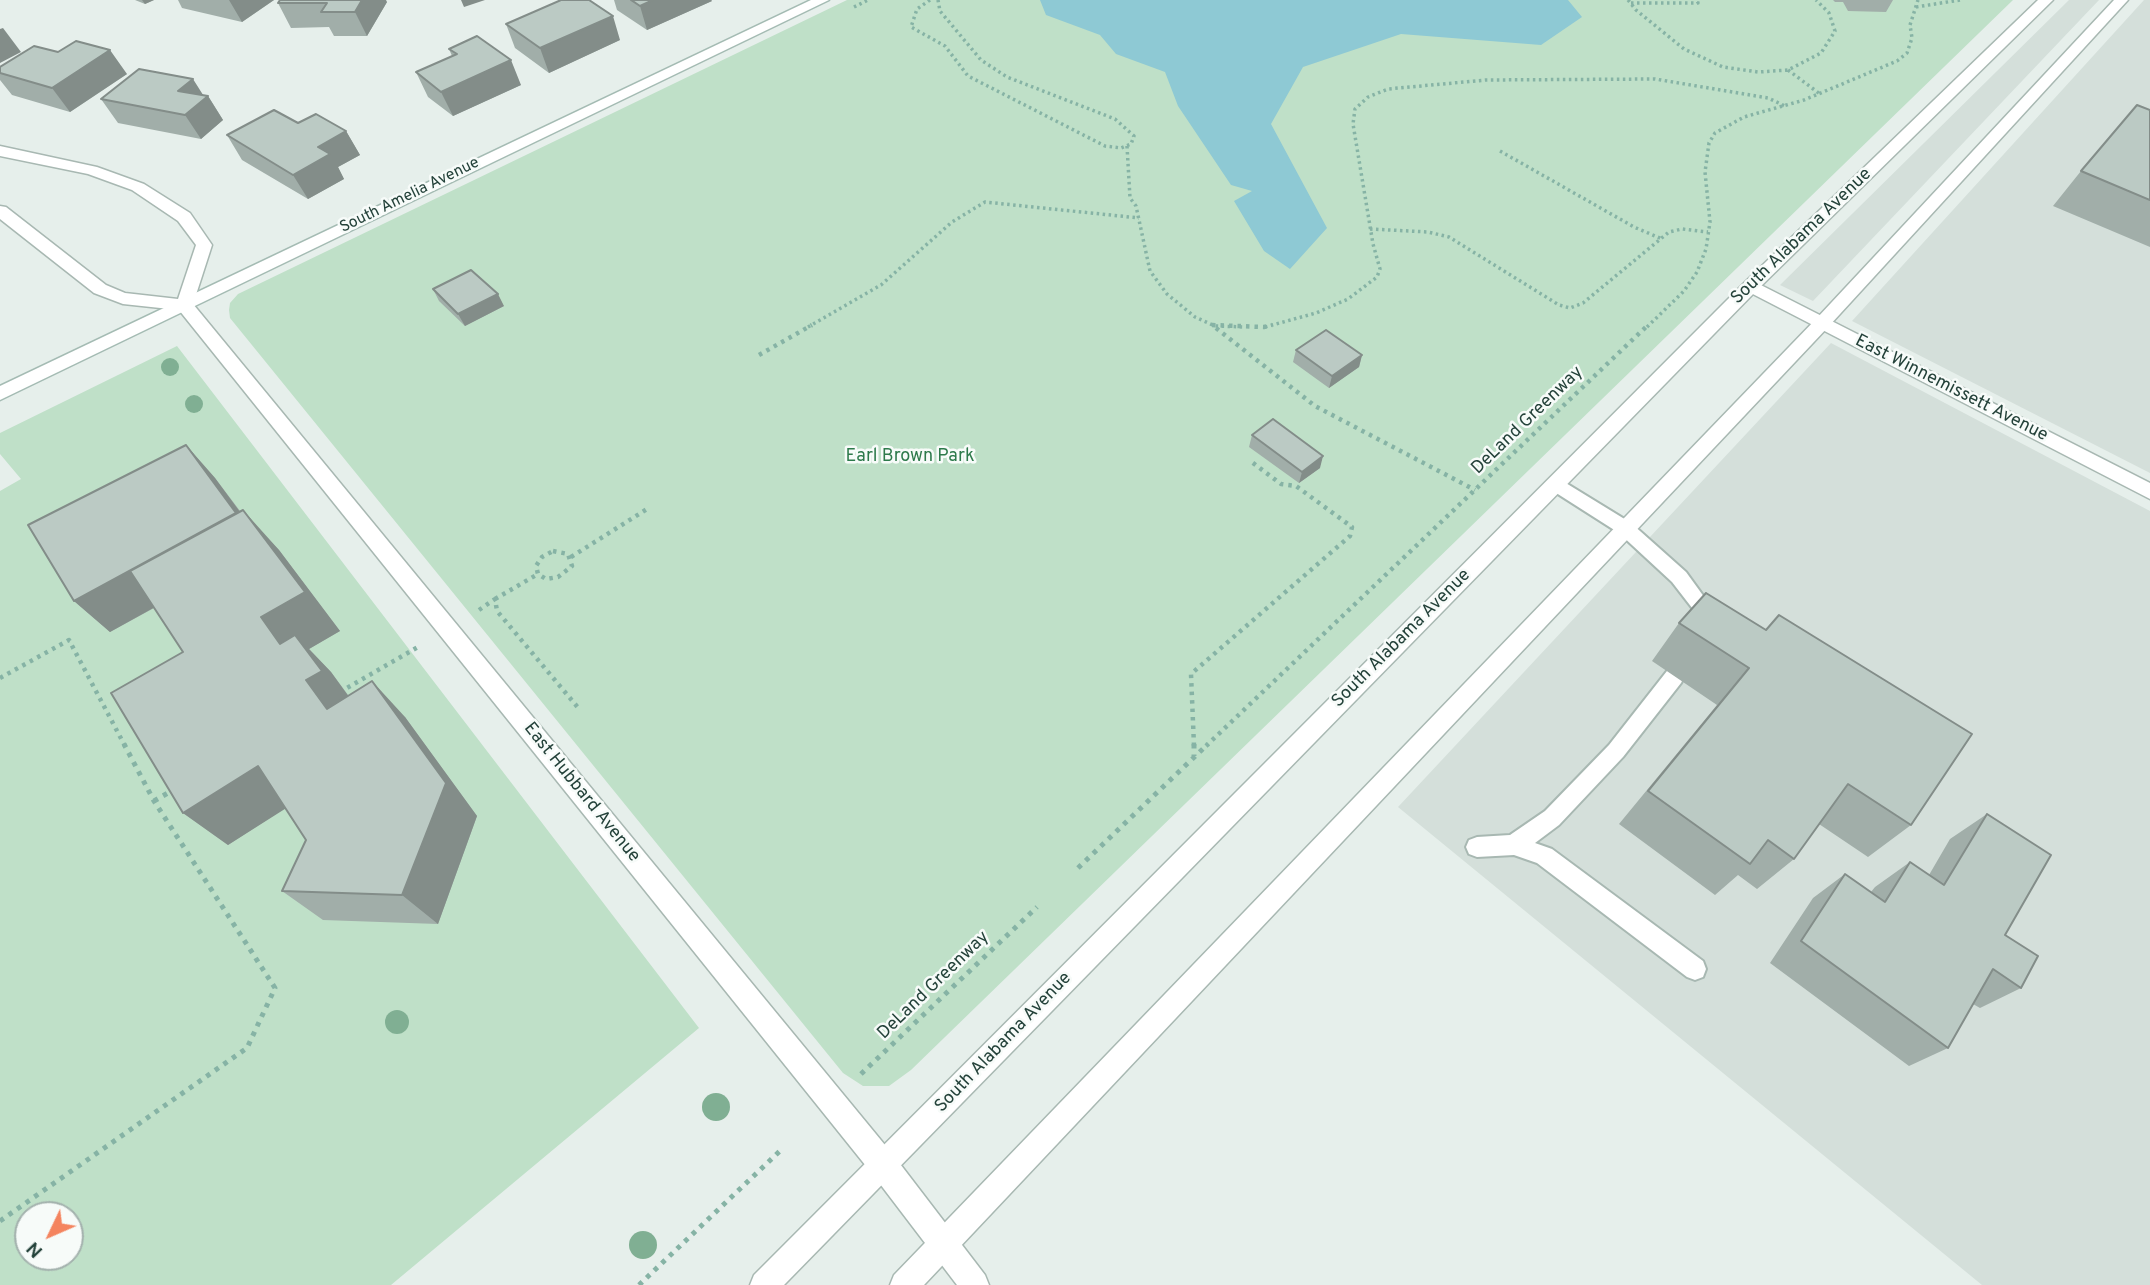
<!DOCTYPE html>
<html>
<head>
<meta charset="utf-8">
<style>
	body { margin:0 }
	#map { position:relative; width:2150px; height:1285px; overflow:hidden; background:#e6efeb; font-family:Overpass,sans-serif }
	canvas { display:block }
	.north { position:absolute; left:14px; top:1201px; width:70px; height:70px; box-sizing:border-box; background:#f7fbf9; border:2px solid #a3b1ad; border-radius:50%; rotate:226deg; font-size:19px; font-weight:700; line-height:28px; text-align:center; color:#24423a }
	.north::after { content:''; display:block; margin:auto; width:24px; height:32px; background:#f4845f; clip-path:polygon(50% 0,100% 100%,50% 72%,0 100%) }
</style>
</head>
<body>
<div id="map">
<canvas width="2150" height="1285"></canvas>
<div class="north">N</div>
</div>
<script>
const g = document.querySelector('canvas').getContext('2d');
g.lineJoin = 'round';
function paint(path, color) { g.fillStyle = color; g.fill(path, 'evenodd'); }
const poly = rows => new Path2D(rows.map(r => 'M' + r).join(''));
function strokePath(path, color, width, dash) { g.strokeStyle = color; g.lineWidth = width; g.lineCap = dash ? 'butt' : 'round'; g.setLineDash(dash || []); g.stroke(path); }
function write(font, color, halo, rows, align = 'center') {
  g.font = font + ' Overpass,sans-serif'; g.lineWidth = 5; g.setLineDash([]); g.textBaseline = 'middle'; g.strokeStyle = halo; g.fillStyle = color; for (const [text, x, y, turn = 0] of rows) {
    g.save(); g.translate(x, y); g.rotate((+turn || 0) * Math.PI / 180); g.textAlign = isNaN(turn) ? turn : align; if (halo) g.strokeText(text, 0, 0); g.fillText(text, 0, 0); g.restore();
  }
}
const built = poly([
	[2069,0,2099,0,1813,301,1780,285],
	[2144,0,2150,0,2150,473,1852,321],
	[1831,343,2150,511,2150,1285,1982,1285,1398,807]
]);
const green = poly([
	[847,0,2013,0,911,1070,889,1086,863,1086,843,1073,230,318,229,310,230,303,238,294],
	[177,346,699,1028,391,1285,0,1285,0,491,21,479,0,454,0,433],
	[28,1215,70,1215,70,1257,28,1257]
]);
const water = poly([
	[1040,0,1568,0,1582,17,1541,45,1401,34,1303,67,1271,124,1327,228,1290,269,1264,251,1234,201,1252,191,1231,185,1178,106,1165,72,1116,54,1100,35,1046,15]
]);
const pathFar2 = poly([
	[930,0,917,9,911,27,945,46,968,76,1105,146,1121,148,1131,144,1134,136,1115,119,1007,77,981,60,940,11,938,0],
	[1628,0,1636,10,1684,49,1723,67,1758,72,1788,70,1821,53,1835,31,1829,13,1816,0],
	[1631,3,1698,3,1697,0],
	[854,7,868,0],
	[1916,7,1960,0],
	[1788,70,1820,94],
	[1127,146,1130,198,1136,206,1150,271,1167,294,1195,317,1215,326,1245,327],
	[1500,151,1634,227,1662,239],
	[1370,229,1428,232,1449,237,1559,305,1570,308,1583,303,1669,232,1682,229,1708,232],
	[808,327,881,285,952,222,985,202,1139,218],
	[1265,327,1316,313,1348,299,1377,277,1380,269,1373,244,1353,124,1355,109,1368,97,1388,89,1486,80,1655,79,1768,98,1785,106],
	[1647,327,1684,291,1697,272,1706,249,1710,222,1705,172,1709,143,1715,133,1744,117,1804,100,1897,61,1907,53,1912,38,1910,25,1918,0]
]);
const pathFar1 = poly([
	[1212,325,1264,327,1272,325],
	[1216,328,1315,406,1475,490],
	[759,355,812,325],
	[553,551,568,554,572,566,558,577,546,579,538,574,536,566,542,557,553,551],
	[571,557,647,509],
	[495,599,538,574],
	[479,610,495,599,497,611,580,710],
	[0,678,69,640,125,746],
	[340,692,418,647],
	[1194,746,1191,674,1350,536,1352,527,1296,486,1281,484,1249,460],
	[1206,746,1648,325]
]);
const path = poly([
	[1194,744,1194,756],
	[154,801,173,790],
	[1078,868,1208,744],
	[861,1074,1037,907],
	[0,1221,247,1048,275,988,154,801,124,744],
	[639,1285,783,1148]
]);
const service = poly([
	[1556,477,1631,523,1686,572,1715,612,1710,630,1703,632,1696,630,1693,624,1696,613,1672,582,1619,533,1550,489,1547,484,1550,479,1556,477],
	[1674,669,1681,671,1684,677,1681,683,1623,757,1559,825,1535,843,1552,849,1703,961,1706,969,1703,977,1695,980,1687,977,1537,863,1514,855,1477,857,1469,854,1466,847,1469,840,1477,837,1510,835,1545,811,1609,745,1667,671,1674,669]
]);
const minor = poly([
	[0,146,97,167,144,184,190,213,212,245,193,304,894,1156,985,1275,989,1285,957,1285,874,1176,179,310,123,304,94,293,0,219,0,206,6,207,106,285,125,293,178,299,196,245,178,221,132,190,88,174,0,156,0,146],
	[1751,280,2150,483,2150,499,1745,290,1743,286,1751,280]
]);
const tertiary = poly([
	[2038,0,2053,0,1757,290,784,1285,750,1285,754,1275,1745,282,2038,0],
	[2114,0,2128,0,1829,326,924,1285,890,1285,894,1275,1817,318,2114,0]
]);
const secondary = poly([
	[811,0,829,0,0,400,0,386,811,0]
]);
const trees = [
	[170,367,9],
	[194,404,9],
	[397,1022,12],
	[716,1107,14],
	[643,1245,14]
];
const wall = poly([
	[135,0,154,0,145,4],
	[178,0,274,0,242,22,182,8],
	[614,0,711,0,712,1,647,30,617,10],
	[1833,0,1893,0,1886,12,1848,11,1843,2,1835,2],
	[387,2,367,36,334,36,329,27,291,28,278,3],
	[506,24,620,40,549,73,515,48],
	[449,49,521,85,453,116,428,97,416,72,452,56],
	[0,67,127,74,70,112,12,95,0,80],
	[204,95,208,96,223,120,201,139,118,123,101,99],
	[2150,110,2150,247,2053,206,2081,171],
	[346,131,360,155,338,167,344,179,308,199,242,160,227,135],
	[433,289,504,306,465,326,439,301],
	[1296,350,1362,355,1359,367,1329,388,1293,362],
	[1252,435,1320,468,1299,483,1249,447],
	[186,445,215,478,240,511,279,550,340,631,309,649,331,672,348,695,405,717,477,816,438,924,323,920,282,891,306,840,285,808,228,845,183,813,183,652,154,608,110,632,74,601],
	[1706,593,1911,825,1868,857,1819,824,1794,859,1757,889,1738,875,1715,895,1619,824,1717,705,1652,661,1679,623],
	[1987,814,2005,935,2021,988,1980,1008,1973,1004,1948,1048,1909,1066,1770,963,1813,898,1845,874,1871,892,1875,887,1910,862,1929,875,1950,839]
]);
const shadedWall = poly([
	[142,0,154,0,145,4],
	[229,0,274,0,242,22],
	[362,0,386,0,387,2,367,36,355,12],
	[461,0,485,0,464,7],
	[653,0,711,0,712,1,647,30,640,6],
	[613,16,620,40,549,73,540,48],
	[3,28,21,52,0,63,0,29],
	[110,50,127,74,70,112,52,88],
	[511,60,521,85,453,116,441,92],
	[193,79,205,98,208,96,223,120,201,139,185,115,178,91],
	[346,131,360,155,338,167,344,179,308,199,293,175,318,147],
	[498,294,504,306,465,326,458,314],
	[1362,355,1359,367,1329,388,1332,376],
	[186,445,215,478,265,546,110,632,74,601],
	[1323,456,1320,468,1299,483,1302,472],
	[243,510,279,550,340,631,309,649,331,672,357,708,327,709,261,617],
	[372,681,405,717,477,816,438,924,402,895],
	[258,766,299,800,228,845,183,813]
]);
const building = poly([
	[280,0,362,0,355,12,321,12,327,3,278,3,280,0],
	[561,0,589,0,613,16,540,48,506,24,561,0],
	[631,0,653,0,640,6,631,0],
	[477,36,511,60,441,92,416,72,457,54,449,49,477,36],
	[76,41,110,50,52,88,0,73,0,67,34,46,58,52,76,41],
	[139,69,193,79,178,91,208,96,185,115,101,99,139,69],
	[2137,105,2150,110,2150,200,2081,171,2137,105],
	[274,110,298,123,316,114,346,131,318,147,330,154,293,175,227,135,274,110],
	[471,270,498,294,458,314,433,289,471,270],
	[1326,330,1362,355,1332,376,1296,350,1326,330],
	[1273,419,1323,456,1302,472,1252,435,1273,419],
	[186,445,236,513,74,601,28,525,186,445],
	[243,510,305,592,261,617,280,644,295,635,322,671,306,680,327,709,372,681,446,783,402,895,282,891,306,840,258,766,183,813,111,693,183,652,130,571,243,510],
	[1706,593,1766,630,1779,615,1972,734,1911,825,1848,784,1794,859,1768,840,1750,864,1648,791,1749,668,1679,623,1706,593],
	[1987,814,2051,855,2005,935,2038,956,2021,988,1993,969,1948,1048,1801,941,1845,874,1885,902,1910,862,1944,885,1987,814]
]);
const farStreetnames = [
	["South Amelia Avenue",410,196,-26]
];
const streetNames = [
	["South Alabama Avenue",1802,237,-44],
	["East Winnemissett Avenue",1951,389,27],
	["DeLand Greenway",1528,421,-44],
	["South Alabama Avenue",1402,639,-45],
	["East Hubbard Avenue",581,793,51],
	["DeLand Greenway",934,986,-44],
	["South Alabama Avenue",1004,1043,-46]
];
const parkNames = [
	["Earl Brown Park",910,457]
];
paint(built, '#d4dfda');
paint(green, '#bfe0c8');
paint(water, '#8ec9d4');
strokePath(service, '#a8b8b2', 4);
strokePath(minor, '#a8b8b2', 3);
strokePath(tertiary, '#a8b8b2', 3);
strokePath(secondary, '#a4bbb3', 3);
strokePath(pathFar2, '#86b3a5', 3.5, [2.5, 3.5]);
strokePath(pathFar1, '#86b3a5', 4.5, [3.5, 5]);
strokePath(path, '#86b3a5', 5, [4.5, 6]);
paint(service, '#fff');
paint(minor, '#fff');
paint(tertiary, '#fff');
paint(secondary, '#fff');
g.fillStyle = '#80af93';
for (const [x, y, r] of trees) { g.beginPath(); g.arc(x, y, r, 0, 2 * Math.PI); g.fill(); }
paint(wall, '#a1aea9');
paint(shadedWall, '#838d89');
paint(building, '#bbcac4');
strokePath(building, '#838d89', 2);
write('16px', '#24423a', '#f7fbf9', farStreetnames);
write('18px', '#24423a', '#f7fbf9', streetNames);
write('18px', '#2d7a4b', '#f7fbf9', parkNames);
</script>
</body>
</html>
